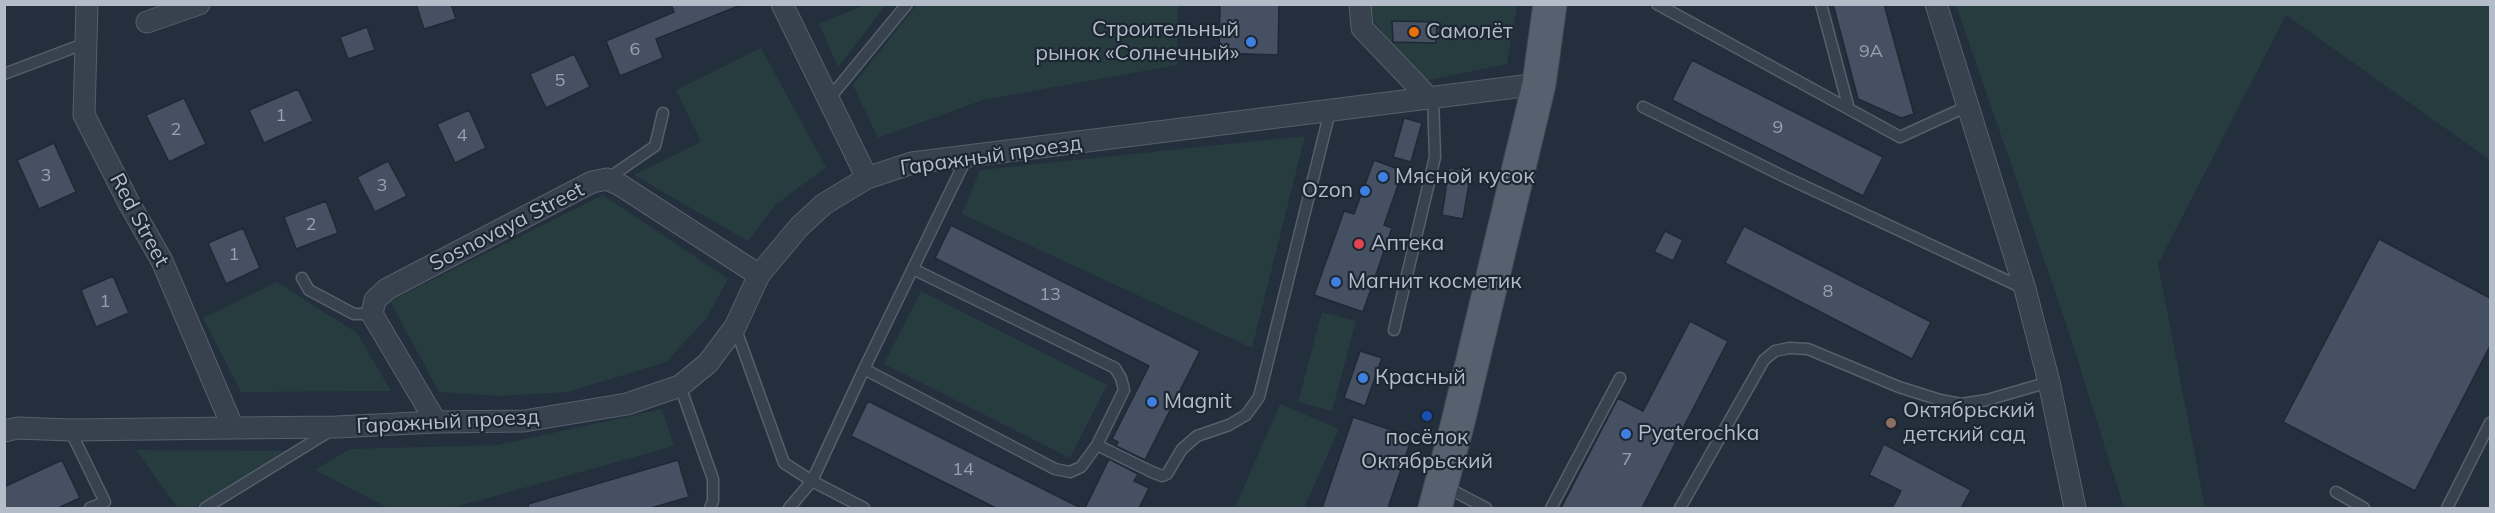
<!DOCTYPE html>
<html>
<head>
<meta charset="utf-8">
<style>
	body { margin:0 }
	#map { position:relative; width:2495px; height:513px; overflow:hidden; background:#242f3e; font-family:Mulish,sans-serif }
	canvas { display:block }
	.frame { position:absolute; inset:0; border:6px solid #b4bcc9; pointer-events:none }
</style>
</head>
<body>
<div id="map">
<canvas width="2495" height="513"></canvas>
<div class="frame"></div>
</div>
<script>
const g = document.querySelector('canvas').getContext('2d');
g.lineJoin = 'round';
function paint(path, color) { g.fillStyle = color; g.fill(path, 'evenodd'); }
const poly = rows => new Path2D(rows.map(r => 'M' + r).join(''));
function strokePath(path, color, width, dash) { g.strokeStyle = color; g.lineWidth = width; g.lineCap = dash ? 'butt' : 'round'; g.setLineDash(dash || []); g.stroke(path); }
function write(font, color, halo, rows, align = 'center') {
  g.font = font + ' Mulish,sans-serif'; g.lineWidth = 4.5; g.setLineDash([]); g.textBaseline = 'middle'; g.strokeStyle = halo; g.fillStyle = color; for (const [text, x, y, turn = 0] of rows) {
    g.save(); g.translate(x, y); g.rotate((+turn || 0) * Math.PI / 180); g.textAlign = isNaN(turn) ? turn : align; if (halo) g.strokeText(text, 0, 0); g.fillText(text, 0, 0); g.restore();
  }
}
const green = poly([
	[917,4,1178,5,1177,65,983,100,878,138,853,85],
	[1367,4,1517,5,1507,64,1419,82,1367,11],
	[865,5,886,5,838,67,819,24],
	[1956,5,2490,5,2490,160,2286,15,2158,264,2205,508,2124,508,2068,329],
	[761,48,826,167,775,205,748,241,634,175,701,142,676,90],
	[1305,136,1252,348,962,214,980,170],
	[603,195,728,279,706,319,666,362,568,392,500,396,439,392,390,301],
	[277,282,357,333,391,391,241,392,203,318],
	[921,291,1107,385,1070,458,884,364],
	[1322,312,1356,321,1332,411,1298,402],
	[1280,404,1339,429,1304,508,1235,508],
	[662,409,674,446,452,508,388,508,315,470,350,449,498,445],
	[136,450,291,451,193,508,178,508]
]);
const building = poly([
	[416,4,451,4,456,19,424,29,416,4],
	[671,4,741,5,656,39,663,58,620,76,606,41,674,12,671,4],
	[1220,4,1279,4,1278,55,1219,53,1220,4],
	[1833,4,1884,4,1914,114,1901,118,1858,99,1833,4],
	[1392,21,1437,22,1436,43,1393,42,1392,21],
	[367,27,375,50,348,59,340,37,367,27],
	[574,54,590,87,546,108,530,74,574,54],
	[1692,60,1883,157,1863,196,1672,100,1692,60],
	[298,89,313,121,264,143,249,110,298,89],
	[184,98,206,144,169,162,146,115,184,98],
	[469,110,486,148,455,163,437,124,469,110],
	[1404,118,1422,123,1411,162,1393,157,1404,118],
	[54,143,76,192,39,209,17,160,54,143],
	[1374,160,1403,171,1384,225,1392,228,1363,312,1314,295,1344,211,1354,214,1374,160],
	[388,161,407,196,375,212,357,177,388,161],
	[1449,168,1471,171,1463,219,1442,215,1449,168],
	[326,201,338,233,296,249,284,217,326,201],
	[951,225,1200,351,1145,460,1116,446,1118,442,1112,439,1149,366,935,258,951,225],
	[1744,226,1931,322,1912,359,1725,263,1744,226],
	[243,228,260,268,226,284,208,243,243,228],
	[1665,231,1683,240,1673,261,1654,252,1665,231],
	[2379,239,2490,298,2490,346,2415,491,2283,422,2379,239],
	[113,276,129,313,96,327,81,290,113,276],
	[1690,321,1728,341,1642,508,1561,508,1618,398,1643,411,1690,321],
	[1360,351,1382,358,1365,406,1344,398,1360,351],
	[868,401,1081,508,996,508,851,436,868,401],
	[1353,417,1412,437,1388,508,1322,508,1353,417],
	[1884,444,1971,490,1961,508,1892,508,1901,491,1869,475,1884,444],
	[1109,459,1138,474,1134,481,1149,488,1139,508,1085,508,1109,459],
	[62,460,80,498,58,508,4,508,4,487,62,460],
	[678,460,689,497,651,508,529,508,528,504,678,460]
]);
const service = poly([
	[1657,4,1900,137,1968,106],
	[1821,4,1849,109],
	[4,74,86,43],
	[828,100,907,4],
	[1643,107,1787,178,2025,289],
	[607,179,655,146,663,113],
	[913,269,1115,368,1121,378,1124,390,1097,445],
	[302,278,309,290,354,314,372,314],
	[735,327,784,463,812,481,864,508],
	[1394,330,1435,157,1433,96],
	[864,369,967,157],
	[680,386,713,479,713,501,710,508],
	[70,430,105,502,90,508],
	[1444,486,1486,508],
	[2336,492,2364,508],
	[205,508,330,431],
	[789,508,812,481,864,369,1055,469,1070,472,1081,467,1097,445,1152,472,1162,476,1167,474,1182,449,1197,436,1229,425,1246,415,1259,397,1330,111],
	[1551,508,1620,378],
	[1680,508,1764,360,1775,351,1789,348,1808,349,1899,387,1940,400,1961,404,1987,400,2049,382],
	[2447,508,2490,423]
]);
const minor = poly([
	[87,4,84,115,129,203,162,261,233,428],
	[782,4,867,178],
	[1360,4,1362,28,1428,97],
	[1936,4,2025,289,2049,382,2075,508],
	[147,22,199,4],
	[436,422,372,314,375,300,387,289,592,182,607,179,620,185,759,275],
	[4,431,18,428,70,430,233,428,336,427,436,422,524,421,627,404,680,386,708,363,735,327,759,275,799,227,824,204,867,178,912,163,1539,84]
]);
const primary = poly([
	[1435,508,1457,426,1539,84,1550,4]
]);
const markers = [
	[1414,32,6,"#e8710a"],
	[1251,42,6,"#3f7fe0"],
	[1383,177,6,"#3f7fe0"],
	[1365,191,6,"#3f7fe0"],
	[1359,244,6,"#e0444e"],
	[1336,282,6,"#3f7fe0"],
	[1363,378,6,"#3f7fe0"],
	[1152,402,6,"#3f7fe0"],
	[1427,416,6,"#1a4fb4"],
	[1891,423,6,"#8d6e63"],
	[1626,434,6,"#3f7fe0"]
];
const numberNames = [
	["6",635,50],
	["9А",1871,52],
	["5",560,81],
	["1",281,116],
	["9",1778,128],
	["2",176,130],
	["4",462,136],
	["3",46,176],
	["3",382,186],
	["2",311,225],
	["1",234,255],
	["8",1828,292],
	["13",1050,295],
	["1",105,302],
	["7",1627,460],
	["14",963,470]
];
const poiNames = [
	["Строительный",1239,30,"right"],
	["рынок «Солнечный»",1239,54,"right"],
	["Самолёт",1426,32],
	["Мясной кусок",1395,177],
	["Ozon",1353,191,"right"],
	["Аптека",1371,244],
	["Магнит косметик",1348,282],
	["Красный",1375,378],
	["Magnit",1164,402],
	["Октябрьский",1903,411],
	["детский сад",1903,435],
	["Pyaterochka",1638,434],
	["посёлок",1427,438,"center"],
	["Октябрьский",1427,462,"center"]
];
const streetNames = [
	["Гаражный проезд",991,156,-8],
	["Red Street",139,220,62],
	["Sosnovaya Street",507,227,-27],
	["Гаражный проезд",448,422,-3]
];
paint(green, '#263c3f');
paint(building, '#455162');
strokePath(building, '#1f2835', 1.5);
strokePath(service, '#565f6c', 13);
strokePath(minor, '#565f6c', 23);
strokePath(primary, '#414a57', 35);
strokePath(service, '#38414e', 10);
strokePath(minor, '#38414e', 21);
strokePath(primary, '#56606e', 33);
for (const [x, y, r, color] of markers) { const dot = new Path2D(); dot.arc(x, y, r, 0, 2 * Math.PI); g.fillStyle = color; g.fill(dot); strokePath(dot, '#1d2633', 2); }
write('18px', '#98a1af', null, numberNames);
write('21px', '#b4bcc9', '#1d2633', poiNames, 'left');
write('21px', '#b4bcc9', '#1d2633', streetNames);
</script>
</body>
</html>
